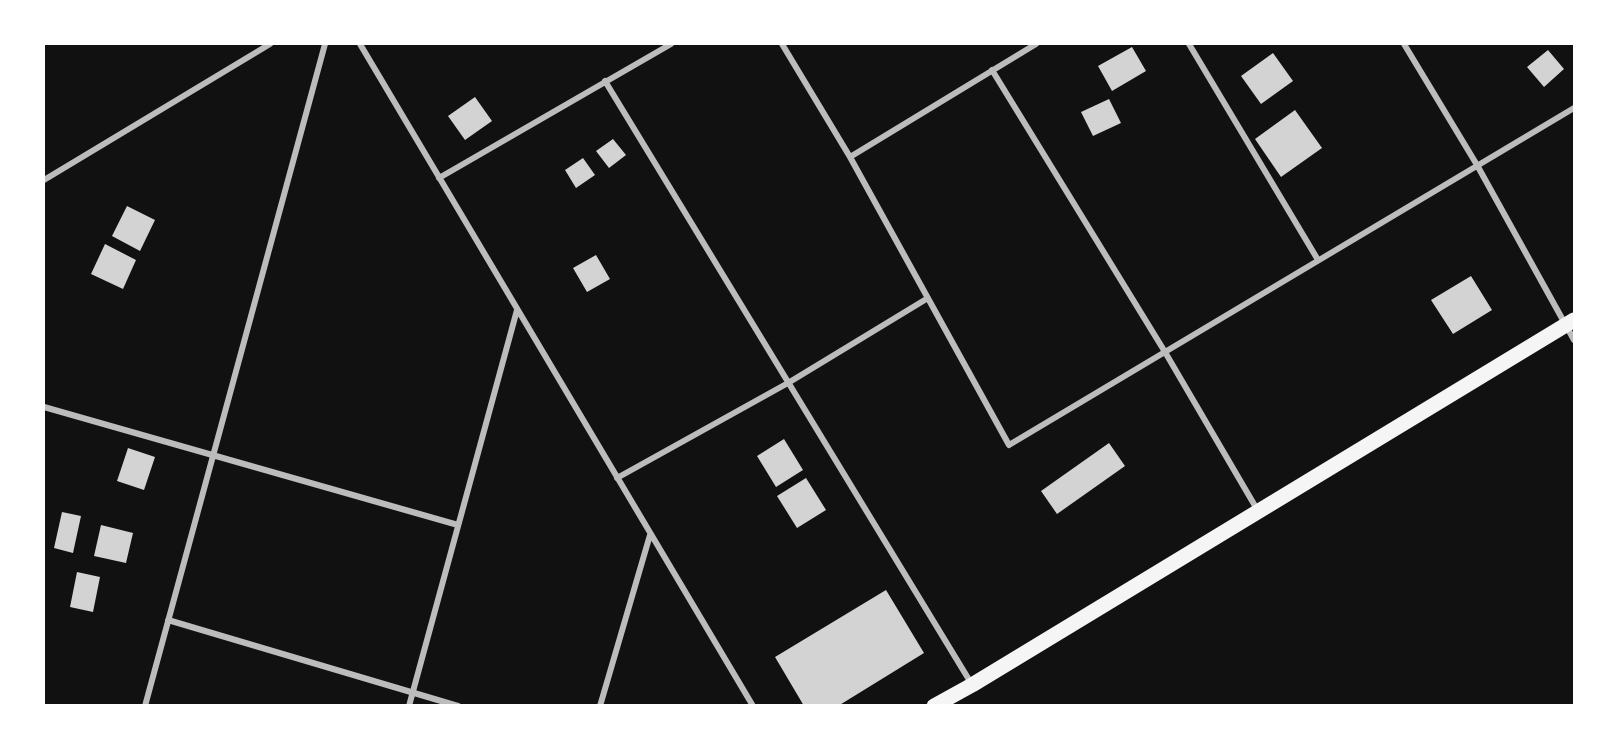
<!DOCTYPE html>
<html>
<head>
<meta charset="utf-8">
<style>
	body { margin:0 }
	#map { position:relative; width:1618px; height:749px; overflow:hidden; background:#111; font-family:Roboto,sans-serif }
	canvas { display:block }
	.frame { position:absolute; inset:0; border:45px solid #fff; pointer-events:none }
</style>
</head>
<body>
<div id="map">
<canvas width="1618" height="749"></canvas>
<div class="frame"></div>
</div>
<script>
const g = document.querySelector('canvas').getContext('2d');
g.lineJoin = 'round';
function paint(path, color) { g.fillStyle = color; g.fill(path, 'evenodd'); }
const poly = rows => new Path2D(rows.map(r => 'M' + r).join(''));
function strokePath(path, color, width, dash) { g.strokeStyle = color; g.lineWidth = width; g.lineCap = dash ? 'butt' : 'round'; g.setLineDash(dash || []); g.stroke(path); }
const building = poly([
	[1132,47,1146,71,1112,91,1098,66],
	[1548,50,1564,69,1544,87,1527,67],
	[1273,53,1293,81,1261,104,1241,76],
	[475,97,492,121,465,140,448,116],
	[1109,99,1121,123,1093,136,1081,112],
	[1295,110,1322,148,1281,177,1255,139],
	[613,139,626,155,609,168,596,151],
	[583,158,595,175,576,188,565,170],
	[127,206,155,220,140,251,112,236],
	[105,244,136,260,123,289,91,274],
	[596,255,610,279,587,292,573,268],
	[1471,276,1492,310,1453,334,1431,300],
	[784,439,803,470,776,487,757,456],
	[1109,443,1125,466,1057,514,1041,491],
	[128,448,155,457,144,490,117,481],
	[806,478,826,510,797,528,777,496],
	[62,512,81,516,73,553,54,548],
	[101,525,133,533,126,563,94,556],
	[77,572,100,577,93,612,70,607],
	[886,590,924,653,838,706,804,706,775,657]
]);
const minor = poly([
	[360,44,753,706],
	[782,44,850,157,1009,445,1574,108],
	[1189,44,1318,260],
	[1404,44,1477,165,1574,340],
	[992,70,1165,352,1258,511],
	[605,81,971,683],
	[850,157,1036,44],
	[439,178,671,44],
	[44,180,270,44],
	[44,407,458,525],
	[617,478,788,383,928,298],
	[168,620,458,706],
	[145,706,325,44],
	[409,706,517,310],
	[600,706,650,535]
]);
const primary = poly([
	[934,706,972,685,1574,320]
]);
paint(building, '#d3d3d3');
strokePath(minor, '#bcbcbc', 6);
strokePath(primary, '#f5f5f5', 15);
</script>
</body>
</html>
